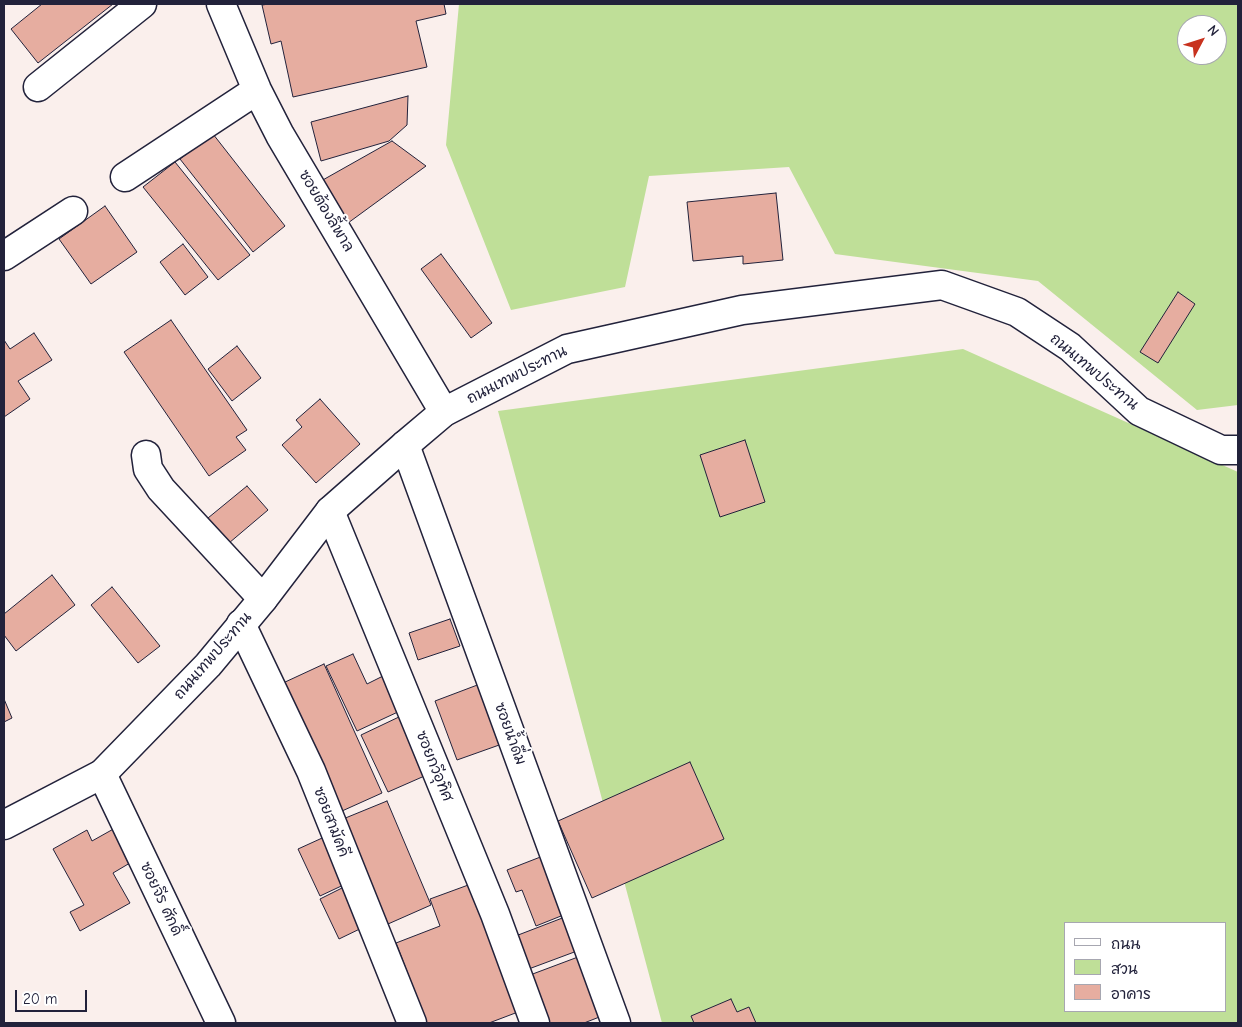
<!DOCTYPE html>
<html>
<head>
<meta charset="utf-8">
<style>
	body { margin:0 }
	#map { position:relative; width:1242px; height:1027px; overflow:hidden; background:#faefec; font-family:"Comic Neue","Playpen Sans Thai",sans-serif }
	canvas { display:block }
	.frame { position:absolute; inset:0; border:5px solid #22223b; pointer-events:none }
	.legend { position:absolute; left:1064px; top:922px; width:162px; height:90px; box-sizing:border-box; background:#fff; border:1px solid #a7a7b1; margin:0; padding:6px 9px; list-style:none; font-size:15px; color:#22223b }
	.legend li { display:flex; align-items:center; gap:10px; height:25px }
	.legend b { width:25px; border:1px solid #a7a7b1 }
	.north { position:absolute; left:1177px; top:15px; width:50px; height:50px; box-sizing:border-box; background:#fff; border:1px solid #a7a7b1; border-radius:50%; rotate:50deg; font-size:14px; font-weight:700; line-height:20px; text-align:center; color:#22223b }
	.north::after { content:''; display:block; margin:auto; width:18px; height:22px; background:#c8321e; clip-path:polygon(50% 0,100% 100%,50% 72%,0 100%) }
	.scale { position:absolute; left:15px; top:990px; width:72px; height:22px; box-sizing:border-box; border:2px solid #22223b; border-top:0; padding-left:6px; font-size:15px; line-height:18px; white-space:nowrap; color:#22223b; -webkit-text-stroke:4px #fff; paint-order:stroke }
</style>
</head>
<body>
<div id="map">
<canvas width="1242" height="1027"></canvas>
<div class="frame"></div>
<ul class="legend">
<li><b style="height:6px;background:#fff"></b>ถนน</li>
<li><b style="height:14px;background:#bfdf98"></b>สวน</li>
<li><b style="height:14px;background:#e6ada0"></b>อาคาร</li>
</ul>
<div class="north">N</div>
<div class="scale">20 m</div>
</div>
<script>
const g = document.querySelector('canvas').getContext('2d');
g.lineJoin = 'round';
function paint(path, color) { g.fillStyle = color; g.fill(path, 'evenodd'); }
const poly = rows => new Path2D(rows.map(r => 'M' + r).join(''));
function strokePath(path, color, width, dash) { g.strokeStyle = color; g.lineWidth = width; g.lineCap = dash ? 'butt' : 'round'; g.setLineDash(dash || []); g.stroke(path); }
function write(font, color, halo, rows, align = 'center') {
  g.font = font + ' "Comic Neue","Playpen Sans Thai",sans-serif'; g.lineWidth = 4; g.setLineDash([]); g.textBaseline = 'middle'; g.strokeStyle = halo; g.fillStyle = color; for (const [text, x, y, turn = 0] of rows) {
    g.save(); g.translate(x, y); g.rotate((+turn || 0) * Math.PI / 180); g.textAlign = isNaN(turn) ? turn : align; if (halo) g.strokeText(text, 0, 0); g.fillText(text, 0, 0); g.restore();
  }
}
const green = poly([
	[459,4,1238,4,1238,405,1197,410,1038,281,835,254,789,167,649,176,625,287,511,310,446,145],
	[1187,25,1217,25,1217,55,1187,55],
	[963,349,1238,472,1238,1023,662,1023,498,411],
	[1066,923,1226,923,1226,1011,1066,1011]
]);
const building = poly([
	[42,4,113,4,38,63,11,29,42,4],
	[269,4,444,4,446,14,416,21,427,67,293,97,281,41,271,44,262,5,269,4],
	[408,96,407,125,389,141,321,161,311,122,408,96],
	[213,134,285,226,253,252,180,159,213,134],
	[392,141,426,166,348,223,321,181,392,141],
	[175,162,250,255,218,280,143,187,175,162],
	[776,193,783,260,743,264,743,256,693,261,687,202,776,193],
	[105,206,137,252,91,284,59,239,105,206],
	[183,244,208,277,185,295,160,262,183,244],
	[441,254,492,323,471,338,421,269,441,254],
	[1178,292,1195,304,1158,363,1140,352,1178,292],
	[171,320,247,430,236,437,246,450,209,476,124,352,171,320],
	[34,333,52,360,18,381,30,399,4,417,4,340,10,349,34,333],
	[237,346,261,378,232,401,208,369,237,346],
	[320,399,360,444,316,483,282,445,302,427,296,420,320,399],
	[745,440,765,502,720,517,700,455,745,440],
	[247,486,268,510,229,543,208,518,247,486],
	[52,575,75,605,16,651,4,635,4,614,52,575],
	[112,587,160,646,138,663,91,605,112,587],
	[450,619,460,646,418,660,409,633,450,619],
	[353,654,367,684,383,676,400,711,357,731,326,666,353,654],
	[324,664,382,793,342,811,283,683,324,664],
	[480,684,502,744,457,760,435,701,480,684],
	[4,699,12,718,4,722,4,699],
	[401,716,429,774,388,792,361,735,401,716],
	[690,762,724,839,592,898,558,821,690,762],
	[387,801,431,905,388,924,343,819,387,801],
	[117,827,135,860,113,873,130,903,80,931,70,912,84,905,53,849,87,830,92,841,117,827],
	[331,834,352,881,320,896,298,849,331,834],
	[543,856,566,914,536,926,522,890,516,892,507,870,543,856],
	[471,884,518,1012,489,1023,427,1023,396,943,440,926,430,899,471,884],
	[348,885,368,925,339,939,320,899,348,885],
	[565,917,577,951,526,970,513,937,565,917],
	[578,957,602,1016,584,1023,549,1023,530,975,578,957],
	[731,999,737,1012,749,1007,756,1023,694,1023,691,1016,731,999]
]);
const street = poly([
	[221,4,257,90,280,135,444,412],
	[38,87,142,4],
	[125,177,257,90],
	[4,256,73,211],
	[405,445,616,1023],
	[146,455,148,469,161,489,263,599],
	[330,511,495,914,535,1023],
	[241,624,311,771,412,1023],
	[102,774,221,1023]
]);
const secondary = poly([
	[4,825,102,774,208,665,263,599,330,511,405,445,444,412,567,349,742,310,942,285,1017,312,1070,347,1139,411,1221,450,1238,450]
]);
const streetNames = [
	["ซอยต้องลี้พาล",326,211,59],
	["ถนนเทพประทาน",1094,372,40],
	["ถนนเทพประทาน",517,375,-27],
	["ถนนเทพประทาน",213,656,-49],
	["ซอยน้ำดื่ม",510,734,70],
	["ซอยกวีอุทิศ",434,766,68],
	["ซอยสามัคคี",331,822,69],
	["ซอยจีร ศักดิ์",161,899,65]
];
paint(green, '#bfdf98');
paint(building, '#e6ada0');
strokePath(building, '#22223b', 1);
strokePath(street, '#22223b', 31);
strokePath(secondary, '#22223b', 31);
strokePath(street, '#fff', 28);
strokePath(secondary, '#fff', 28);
write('15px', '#22223b', '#fff', streetNames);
</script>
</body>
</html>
